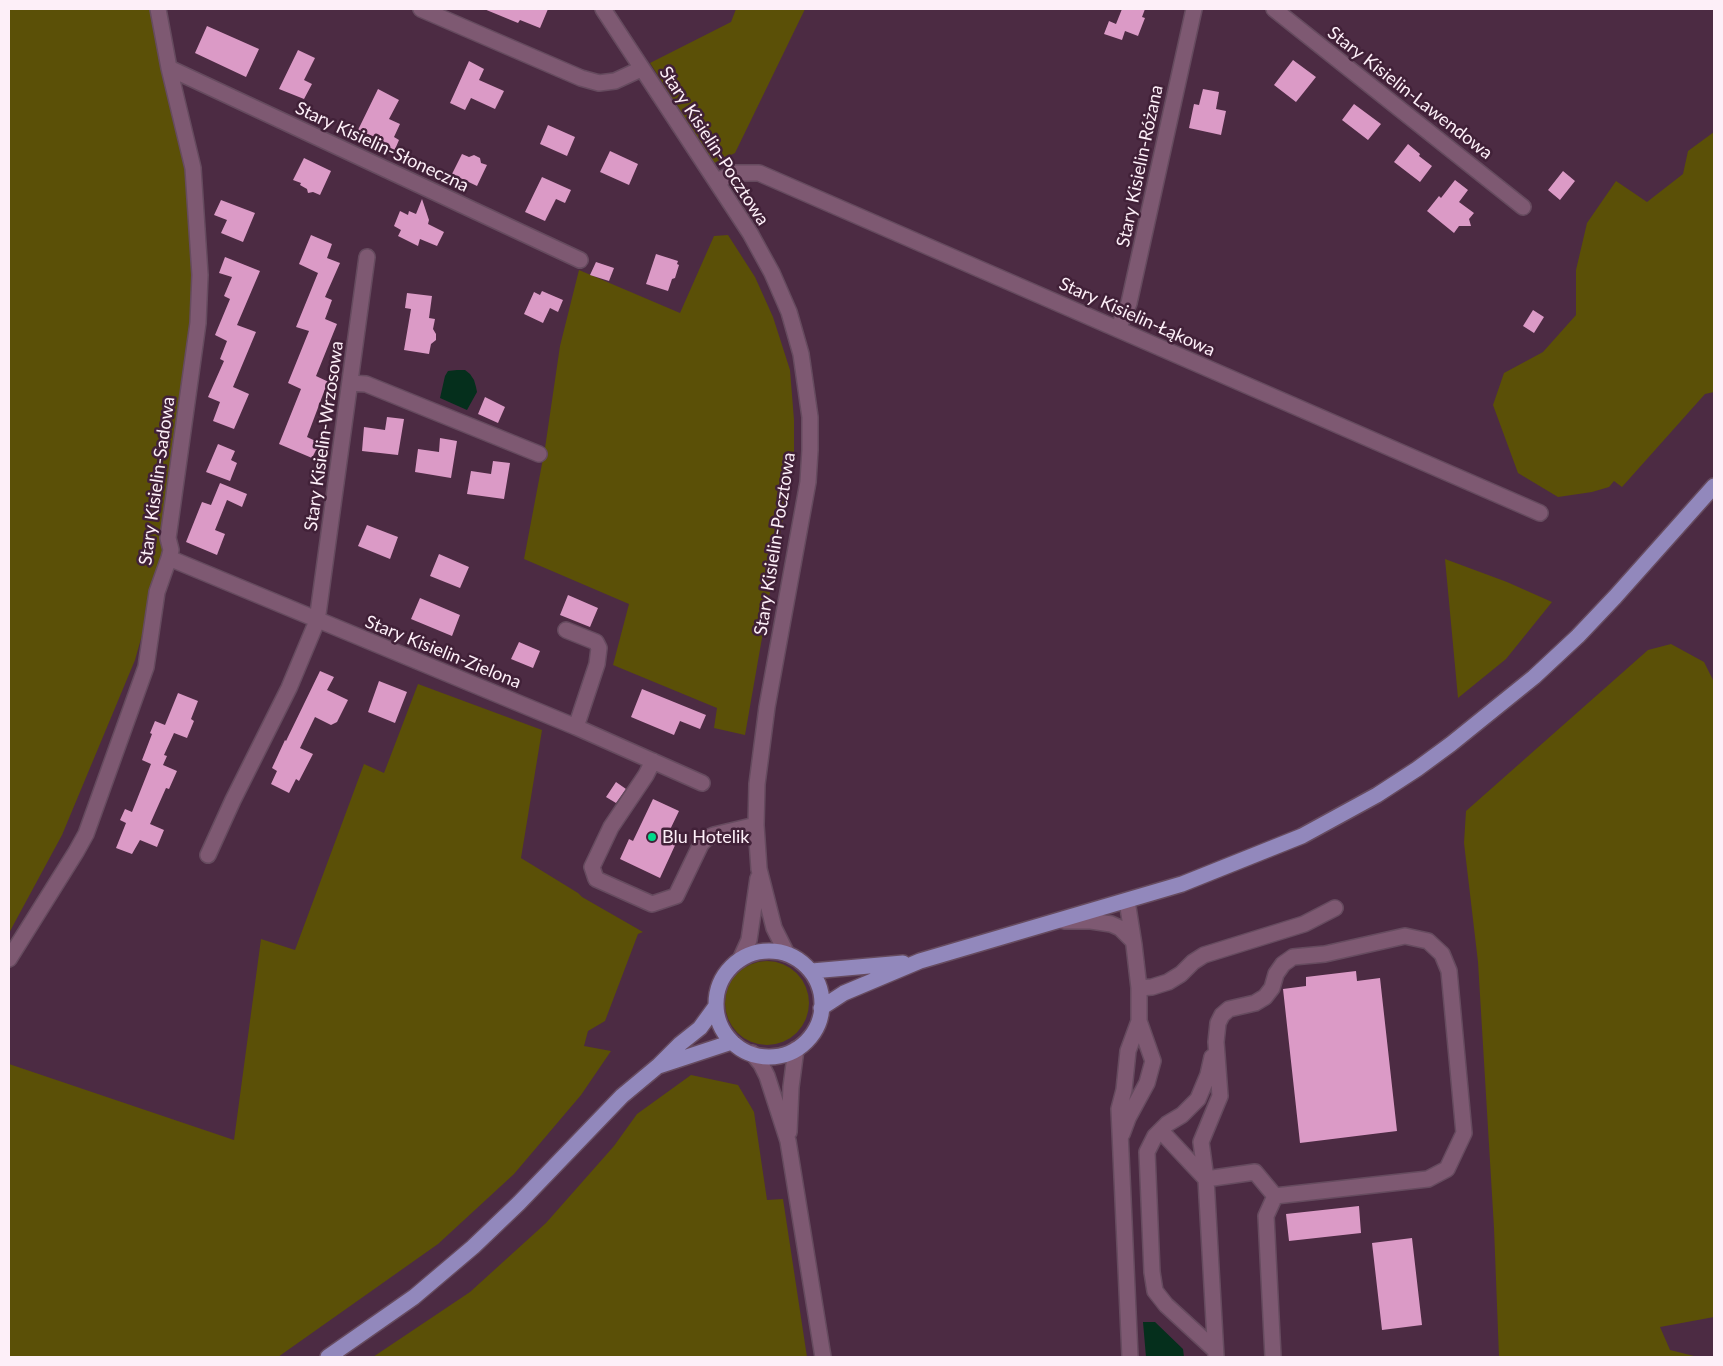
<!DOCTYPE html>
<html>
<head>
<meta charset="utf-8">
<style>
	body { margin:0 }
	#map { position:relative; width:1723px; height:1366px; overflow:hidden; background:#4c2b43; font-family:Lato,sans-serif }
	canvas { display:block }
	.frame { position:absolute; inset:0; border:10px solid #fdeff8; pointer-events:none }
</style>
</head>
<body>
<div id="map">
<canvas width="1723" height="1366"></canvas>
<div class="frame"></div>
</div>
<script>
const g = document.querySelector('canvas').getContext('2d');
g.lineJoin = 'round';
function paint(path, color) { g.fillStyle = color; g.fill(path, 'evenodd'); }
const poly = rows => new Path2D(rows.map(r => 'M' + r).join(''));
function strokePath(path, color, width, dash) { g.strokeStyle = color; g.lineWidth = width; g.lineCap = dash ? 'butt' : 'round'; g.setLineDash(dash || []); g.stroke(path); }
function write(font, color, halo, rows, align = 'center') {
  g.font = font + ' Lato,sans-serif'; g.lineWidth = 5; g.setLineDash([]); g.textBaseline = 'middle'; g.strokeStyle = halo; g.fillStyle = color; for (const [text, x, y, turn = 0] of rows) {
    g.save(); g.translate(x, y); g.rotate((+turn || 0) * Math.PI / 180); g.textAlign = isNaN(turn) ? turn : align; if (halo) g.strokeText(text, 0, 0); g.fillText(text, 0, 0); g.restore();
  }
}
const green = poly([
	[9,9,159,9,202,232,164,557,135,660,62,835,9,933],
	[736,9,805,9,735,153,714,163,650,63,731,22],
	[1714,132,1714,392,1705,394,1622,487,1614,481,1609,487,1592,492,1558,497,1518,473,1493,405,1504,373,1543,352,1576,315,1576,270,1587,223,1616,181,1647,202,1683,174,1688,151],
	[728,235,755,277,773,317,790,370,794,420,794,455,745,735,714,728,717,708,613,665,629,604,524,559,545,448,560,346,579,270,680,313,714,236],
	[1445,559,1507,582,1552,602,1506,659,1458,698],
	[1671,644,1704,662,1714,682,1714,1317,1660,1327,1670,1350,1698,1357,1499,1357,1494,1228,1478,962,1464,843,1466,811,1648,650],
	[418,684,542,730,521,858,578,893,582,897,643,932,638,934,605,1021,588,1031,584,1046,611,1051,581,1095,514,1174,438,1244,278,1357,9,1357,9,1064,234,1140,261,939,295,950,364,764,384,773],
	'725 1003a42 42 0 1 1 84 0a42 42 0 1 1-84 0Z',
	[691,1075,738,1085,754,1112,767,1200,783,1199,807,1357,373,1357,470,1292,546,1223,614,1146,637,1114]
]);
const water = poly([
	[457,370,465,370,470,374,474,380,476,387,477,392,467,410,440,398,445,376,448,371],
	[1143,1322,1155,1322,1183,1349,1184,1357,1146,1357]
]);
const building = poly([
	[484,9,548,9,540,28,520,20,518,23],
	[1122,9,1145,9,1142,17,1145,18,1138,36,1125,31,1122,40,1104,34,1109,21,1116,24],
	[207,26,259,49,246,77,195,53],
	[298,50,315,58,304,80,312,84,304,99,279,89],
	[1293,60,1316,77,1296,102,1274,85],
	[469,61,484,69,479,80,504,91,495,109,471,98,465,110,450,103],
	[378,89,399,100,389,119,400,124,394,137,399,140,393,154,372,144,375,137,358,130],
	[1203,89,1219,92,1216,109,1226,111,1221,135,1189,128,1194,104,1199,105],
	[1354,104,1381,124,1368,140,1342,120],
	[548,125,575,137,567,156,540,144],
	[1408,144,1420,154,1419,156,1432,166,1420,182,1394,162],
	[610,151,638,164,629,185,600,172],
	[462,154,469,157,474,155,480,158,481,163,487,165,477,186,452,174],
	[304,158,331,171,320,195,313,192,308,193,307,189,300,185,301,183,293,180],
	[1563,171,1575,181,1560,200,1548,190],
	[542,177,571,190,565,203,556,199,545,221,525,212],
	[1455,180,1468,190,1459,202,1474,213,1469,219,1471,226,1459,226,1454,233,1427,211,1439,196,1441,198],
	[422,199,429,220,428,224,444,232,437,246,420,239,418,246,398,236,401,230,394,226,400,211,408,215,409,211,416,214],
	[221,200,255,213,243,242,221,233,227,220,214,215],
	[311,235,332,244,327,258,340,263,325,297,332,300,325,319,337,324,316,376,333,384,325,389,307,437,324,445,316,450,312,458,279,444,301,389,288,383,309,331,296,327,318,273,299,264],
	[656,254,678,261,677,264,679,265,675,278,672,279,668,291,646,284],
	[225,257,260,271,237,325,256,332,233,387,249,394,234,429,213,421,220,402,208,397,224,361,220,359,227,341,215,335,230,299,224,296,232,277,219,273],
	[596,262,614,268,609,281,590,275],
	[542,291,563,300,558,312,550,308,543,323,524,314,534,292,540,295],
	[407,293,432,296,429,318,435,319,433,329,436,334,436,340,431,344,429,354,404,350,411,309,405,308],
	[1533,310,1544,317,1534,333,1523,326],
	[485,397,505,407,498,423,478,414],
	[387,417,404,419,398,455,362,451,364,427,385,430],
	[440,438,457,441,451,478,415,472,418,449,439,452],
	[218,444,235,451,231,460,237,463,230,481,206,472],
	[493,461,510,463,504,499,467,494,471,471,491,474],
	[220,483,247,494,242,507,227,500,215,530,225,534,217,555,186,542,202,502,211,505],
	[367,525,398,537,390,559,358,546],
	[439,554,469,567,460,588,430,576],
	[568,595,598,608,590,627,560,615],
	[420,598,460,615,452,636,411,619],
	[519,642,540,651,533,668,511,659],
	[320,671,334,677,327,690,348,700,337,722,331,725,315,717,300,748,313,754,299,781,296,779,289,793,271,784,277,771,272,768,285,740,286,741],
	[379,681,407,692,395,723,368,712],
	[642,689,706,715,700,729,680,721,674,735,631,717],
	[178,693,198,701,191,719,194,721,187,738,174,733,164,755,167,756,163,765,177,771,169,789,166,788,150,824,164,830,157,847,140,840,132,854,116,848,126,823,120,820,125,809,132,812,151,764,142,760,152,734,150,733,155,721,165,725],
	[616,782,626,789,616,803,606,797],
	[653,799,679,811,667,836,677,841,660,878,620,859,629,839,633,841],
	[1356,971,1357,981,1380,978,1397,1131,1300,1143,1283,989,1306,986,1306,977],
	[1359,1206,1361,1233,1289,1241,1286,1214],
	[1412,1238,1422,1325,1382,1330,1372,1243]
]);
const minor = poly([
	[421,9,581,78,599,83,615,81,641,69],
	[603,9,750,233,772,273,789,312,801,354,810,417,810,450,808,482,767,707,757,784,756,825,759,869,774,928,787,954],
	[1274,9,1523,207],
	[169,68,580,260],
	[716,181,736,173,759,173,1540,513],
	[1118,329,1129,303,1194,9],
	[350,383,366,384,539,454],
	[169,558,576,727,702,783],
	[566,630,596,642,599,648,597,664,576,727],
	[653,761,646,775,611,827,592,867,596,879,652,904,676,896,701,844,707,838,714,835,756,825],
	[208,855,233,800,289,688,317,621,367,257],
	[1127,901,1134,945,1139,988,1139,1021,1128,1051,1124,1090,1119,1109,1130,1357],
	[1064,921,1091,921,1111,924,1120,928,1133,941],
	[9,959,76,852,86,834,146,667,157,592,169,558,171,550,168,538,198,323,200,275,193,168,169,68,158,9],
	[740,960,749,940,758,878],
	[1139,988,1152,987,1168,982,1181,974,1193,962,1204,955,1304,924,1335,908],
	[752,1053,761,1064,767,1076,788,1141,823,1357],
	[1212,1057,1208,1075,1198,1099,1182,1115,1167,1124,1155,1136,1147,1152,1152,1272,1155,1291,1166,1305,1215,1350],
	[1161,1131,1206,1179],
	[789,1132,791,1087,796,1049],
	[1122,1134,1128,1118,1147,1083,1153,1061,1139,1021],
	[1206,1179,1255,1172,1275,1196,1428,1179,1447,1169,1464,1133,1449,971,1442,954,1428,941,1405,936,1325,954,1293,957,1283,964,1276,974,1272,988,1265,997,1255,1003,1229,1009,1222,1015,1218,1023,1216,1042,1220,1096,1201,1142,1206,1179,1216,1357],
	[1273,1357,1266,1216,1275,1196]
]);
const major = poly([
	'716 1004a53 53 0 1 1 106 0a53 53 0 1 1-106 0Z',
	[812,971,903,963],
	[821,1008,844,993,920,961,1182,884,1302,836,1377,795,1417,769,1451,744,1534,677,1578,636,1615,597,1714,486],
	[659,1066,732,1042],
	[328,1357,414,1297,473,1247,519,1203,622,1096,658,1066,680,1044,700,1028,716,1006]
]);
const markers = [
	[652,837,5,"#01d98b"]
];
const streetNames = [
	["Stary Kisielin-Lawendowa",1410,93,38],
	["Stary Kisielin-Pocztowa",714,146,57],
	["Stary Kisielin-Słoneczna",382,147,25],
	["Stary Kisielin-Różana",1140,166,-78],
	["Stary Kisielin-Łąkowa",1137,317,24],
	["Stary Kisielin-Wrzosowa",324,436,-82],
	["Stary Kisielin-Sadowa",157,481,-82],
	["Stary Kisielin-Pocztowa",775,544,-81],
	["Stary Kisielin-Zielona",443,652,22]
];
const poiNames = [
	["Blu Hotelik",662,837]
];
paint(green, '#5b5007');
paint(water, '#052f1c');
paint(building, '#db9ac6');
strokePath(minor, '#664b5f', 18);
strokePath(major, '#664b5f', 18);
strokePath(minor, '#7e5972', 15);
strokePath(major, '#9288bc', 15);
for (const [x, y, r, color] of markers) { const dot = new Path2D(); dot.arc(x, y, r, 0, 2 * Math.PI); g.fillStyle = color; g.fill(dot); strokePath(dot, '#412138', 2); }
write('18px', '#fdeff8', '#412138', streetNames);
write('18px', '#fdeff8', '#412138', poiNames, 'left');
</script>
</body>
</html>
